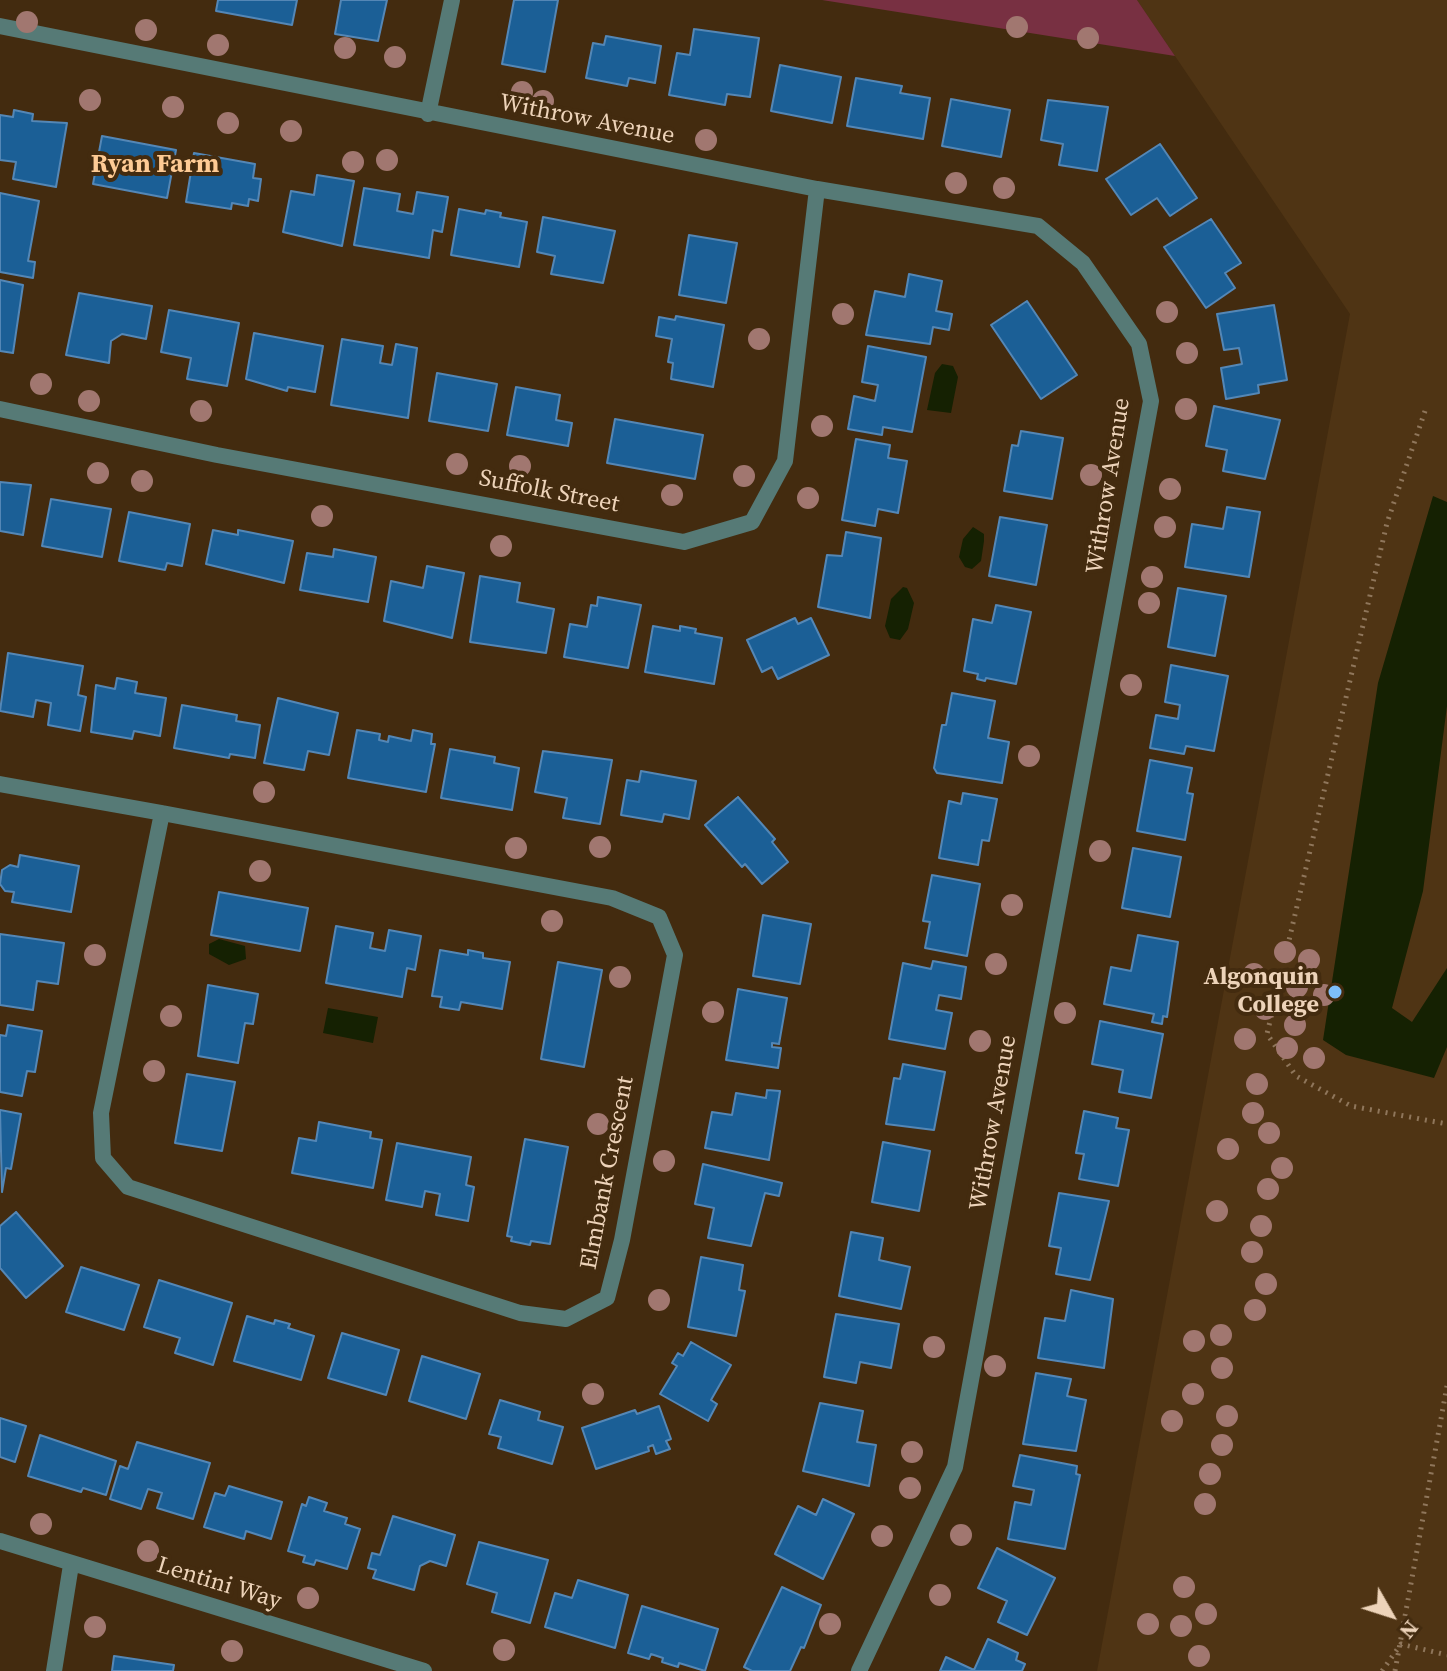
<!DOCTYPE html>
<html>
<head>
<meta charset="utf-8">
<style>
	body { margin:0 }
	#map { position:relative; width:1447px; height:1671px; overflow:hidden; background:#432b0f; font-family:"Source Serif 4",serif }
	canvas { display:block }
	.north { position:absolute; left:1351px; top:1575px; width:80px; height:80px; -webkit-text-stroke:6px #432b0f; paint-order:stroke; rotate:129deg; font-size:22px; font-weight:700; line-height:32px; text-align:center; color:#edd3b9 }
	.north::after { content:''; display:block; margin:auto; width:28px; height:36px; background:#edd3b9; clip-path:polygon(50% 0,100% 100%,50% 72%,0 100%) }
</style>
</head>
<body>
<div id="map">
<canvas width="1447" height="1671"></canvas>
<div class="north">N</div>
</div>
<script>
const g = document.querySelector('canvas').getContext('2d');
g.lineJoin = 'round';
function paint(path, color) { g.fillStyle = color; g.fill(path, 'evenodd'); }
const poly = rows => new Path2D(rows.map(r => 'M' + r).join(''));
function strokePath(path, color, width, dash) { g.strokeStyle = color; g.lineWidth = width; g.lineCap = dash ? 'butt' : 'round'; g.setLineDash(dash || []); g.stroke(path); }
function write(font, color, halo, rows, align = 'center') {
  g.font = font + ' "Source Serif 4",serif'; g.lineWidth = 8; g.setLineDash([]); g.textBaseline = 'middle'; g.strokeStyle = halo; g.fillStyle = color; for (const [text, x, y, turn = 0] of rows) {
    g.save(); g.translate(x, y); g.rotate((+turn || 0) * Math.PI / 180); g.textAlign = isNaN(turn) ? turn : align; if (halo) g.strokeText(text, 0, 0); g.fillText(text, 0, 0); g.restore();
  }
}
const built = poly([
	[1137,0,1447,0,1447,1671,1097,1671,1350,314]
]);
const green = poly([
	[822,0,1137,0,1175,56]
]);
const water = poly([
	[942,364,953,366,958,377,951,413,927,410,935,373],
	[1433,496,1447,502,1447,706,1423,891,1392,1008,1412,1022,1447,968,1447,1047,1434,1078,1346,1055,1323,1040,1378,683],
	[973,527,984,534,984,541,981,561,972,569,965,567,959,557,963,539],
	[903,587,907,588,914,603,908,629,900,640,890,638,885,626,891,599],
	[219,939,245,946,246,959,229,965,209,954,209,944],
	[328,1008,378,1017,373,1043,323,1033]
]);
const building = poly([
	[218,0,297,0,292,25,216,11,218,0],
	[341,0,387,0,378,41,335,34,341,0],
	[514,0,558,0,545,72,502,64,514,0],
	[694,29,759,38,750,97,727,94,725,105,669,95,677,53,690,55,694,29],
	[606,36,661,46,655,83,629,78,627,86,586,78,593,43,604,45,606,36],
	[780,65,841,77,832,123,771,111,780,65],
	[856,78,902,86,900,93,930,98,923,139,847,126,856,78],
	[951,99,1010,110,1001,157,942,146,951,99],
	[1048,100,1108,107,1097,171,1059,165,1063,144,1041,140,1048,100],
	[14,110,33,114,32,121,67,123,56,187,13,179,16,162,0,160,0,115,13,117,14,110],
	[102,136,176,150,167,198,93,184,102,136],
	[1160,144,1197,198,1170,216,1157,198,1131,215,1106,179,1160,144],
	[194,153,255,164,253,178,261,179,258,201,249,199,248,206,232,203,231,209,186,202,194,153],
	[317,175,354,181,342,246,283,232,291,191,314,195,317,175],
	[364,188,400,194,397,211,413,214,417,192,448,197,442,232,433,230,429,258,354,245,364,188],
	[0,193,39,201,28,261,35,262,33,278,0,272,0,193],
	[459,209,485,214,486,210,501,213,500,217,527,222,519,267,451,255,459,209],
	[543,217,615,231,603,283,551,274,555,256,537,252,543,217],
	[1211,219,1241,263,1225,273,1235,288,1206,308,1164,247,1211,219],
	[689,235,737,243,726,303,679,295,689,235],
	[909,274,942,281,936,311,952,314,949,330,933,327,930,344,866,335,875,291,905,297,909,274],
	[0,280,23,285,13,353,0,351,0,280],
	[79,293,152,306,146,339,122,334,111,341,109,363,66,355,79,293],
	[1027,301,1077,375,1041,399,991,325,1027,301],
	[1274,305,1287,380,1258,385,1259,393,1226,399,1221,368,1242,364,1239,348,1224,350,1217,314,1274,305],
	[169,310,239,323,227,386,187,379,191,358,161,352,169,310],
	[676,316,724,325,713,387,671,379,673,363,668,362,672,339,656,336,659,317,675,320,676,316],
	[254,333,323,346,315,392,288,387,287,391,246,379,254,333],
	[342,339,383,346,380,363,392,365,396,344,417,348,408,418,331,405,342,339],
	[868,346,926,357,912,432,883,427,882,435,848,429,854,396,875,401,878,385,862,382,868,346],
	[437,373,497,384,488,431,429,421,437,373],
	[516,387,560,395,556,420,572,423,568,446,507,435,516,387],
	[1214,406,1280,420,1265,479,1223,471,1227,450,1206,446,1214,406],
	[615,419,703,435,695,479,607,463,615,419],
	[1021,431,1063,438,1052,499,1004,491,1012,445,1018,446,1021,431],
	[856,439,890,445,888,458,907,461,898,513,878,509,875,526,842,520,856,439],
	[0,482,31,485,23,535,0,531,0,482],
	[51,499,111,509,102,557,42,546,51,499],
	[1227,507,1260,512,1249,577,1185,567,1192,524,1223,529,1227,507],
	[129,512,190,524,182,566,167,563,165,570,119,561,129,512],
	[1000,517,1047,525,1036,585,989,576,1000,517],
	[213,530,238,535,238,530,293,541,284,583,206,564,213,530],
	[846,532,881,538,870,618,818,607,827,555,842,556,846,532],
	[334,549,376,557,368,602,300,590,307,553,333,557,334,549],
	[427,566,464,573,452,638,384,621,391,581,423,588,427,566],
	[480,576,520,583,517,602,554,609,546,653,470,642,480,576],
	[1178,588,1226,596,1215,656,1168,647,1178,588],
	[598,597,641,605,628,668,564,657,570,624,587,627,591,605,597,606,598,597],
	[996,605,1031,612,1016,684,986,678,985,681,977,679,978,674,964,671,973,619,992,623,996,605],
	[795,618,798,624,811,618,829,655,778,679,772,667,762,672,747,640,795,618],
	[653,626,680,631,680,626,696,629,695,633,722,638,714,684,645,672,653,626],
	[8,653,83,666,78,695,86,697,80,731,48,725,51,703,36,700,33,717,0,711,8,653],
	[1171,665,1228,676,1214,751,1186,746,1184,754,1150,748,1156,715,1178,719,1180,705,1165,702,1171,665],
	[117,678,137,682,135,693,166,698,160,736,134,731,132,739,91,732,96,685,115,689,117,678],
	[952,693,995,701,988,738,1009,742,1002,783,937,773,934,768,942,725,946,725,952,693],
	[278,698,338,713,329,755,308,751,304,770,264,763,278,698],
	[182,705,237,715,236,721,260,725,255,758,230,754,229,758,174,748,182,705],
	[357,730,380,734,379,740,388,742,389,736,411,741,413,730,432,734,431,744,435,744,426,792,348,778,357,730],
	[450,749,495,757,494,763,519,768,512,810,441,798,450,749],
	[543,751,612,760,600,824,563,818,567,798,535,792,543,751],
	[1150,760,1192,768,1187,793,1193,794,1185,840,1137,831,1150,760],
	[641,771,696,781,689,819,664,814,662,822,621,815,627,780,639,782,641,771],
	[963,793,997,799,989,841,982,840,978,865,939,858,949,801,961,804,963,793],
	[738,797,775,839,772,842,788,862,762,884,745,864,742,867,705,825,738,797],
	[1133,848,1181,857,1170,917,1122,908,1133,848],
	[20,855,79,866,71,912,12,902,14,892,5,891,0,884,2,870,10,865,18,867,20,855],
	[932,875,980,884,967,956,925,948,930,922,923,921,932,875],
	[219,892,308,908,300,951,211,935,219,892],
	[763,915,811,924,800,984,753,976,763,915],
	[336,926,373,933,370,948,385,951,389,930,421,936,415,970,407,968,402,997,326,983,336,926],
	[0,934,64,943,58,984,37,981,33,1010,0,1005,0,934],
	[1138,935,1178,942,1167,1017,1163,1016,1162,1024,1152,1022,1154,1014,1104,1004,1111,967,1131,971,1138,935],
	[440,950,468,955,468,950,483,953,483,958,510,962,502,1009,461,1002,459,1010,440,1007,442,997,432,996,440,950],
	[933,961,966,967,961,999,939,995,936,1010,952,1013,945,1049,889,1039,903,963,931,969,933,961],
	[558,962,602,970,584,1067,541,1059,558,962],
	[208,985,258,994,253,1024,245,1023,238,1063,198,1056,208,985],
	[738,989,787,998,779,1044,772,1043,772,1047,781,1048,778,1068,726,1060,738,989],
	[1100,1021,1163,1034,1151,1098,1119,1092,1123,1070,1092,1064,1100,1021],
	[8,1025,42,1031,35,1072,27,1071,22,1096,0,1092,0,1035,6,1036,8,1025],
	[903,1064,945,1072,934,1130,886,1124,894,1078,900,1079,903,1064],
	[187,1074,235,1082,222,1151,175,1143,187,1074],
	[767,1090,780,1091,769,1160,705,1148,712,1112,732,1115,736,1093,766,1098,767,1090],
	[0,1110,21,1114,11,1169,6,1168,2,1192,0,1110],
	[1084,1111,1118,1118,1116,1128,1129,1130,1118,1186,1079,1179,1084,1154,1076,1153,1084,1111],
	[319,1122,371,1132,370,1138,382,1140,373,1188,292,1173,299,1138,316,1141,319,1122],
	[525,1139,568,1147,550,1244,531,1241,530,1245,511,1241,512,1237,507,1236,525,1139],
	[883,1142,930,1151,919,1211,872,1202,883,1142],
	[397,1143,471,1157,466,1185,474,1187,468,1221,436,1215,440,1194,425,1191,422,1207,386,1200,397,1143],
	[703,1164,782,1183,779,1196,765,1193,751,1246,708,1238,714,1208,695,1204,703,1164],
	[1059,1193,1109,1201,1090,1280,1056,1274,1061,1248,1049,1246,1059,1193],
	[16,1212,63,1266,26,1298,0,1268,0,1226,16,1212],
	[851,1232,883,1238,879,1260,910,1267,901,1309,839,1296,851,1232],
	[701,1257,743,1265,739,1290,745,1291,736,1336,688,1327,701,1257],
	[81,1267,139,1285,124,1330,66,1312,81,1267],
	[159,1280,232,1303,213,1365,175,1353,180,1338,144,1327,159,1280],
	[1071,1290,1113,1299,1104,1368,1038,1358,1045,1318,1065,1321,1071,1290],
	[836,1314,899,1324,891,1368,860,1362,856,1383,824,1377,836,1314],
	[247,1316,274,1324,275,1320,290,1324,288,1328,314,1336,301,1380,234,1361,247,1316],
	[342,1333,399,1350,386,1395,328,1378,342,1333],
	[691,1342,731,1365,711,1400,717,1404,708,1421,660,1394,677,1366,672,1363,678,1353,683,1356,691,1342],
	[422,1356,480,1374,466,1419,409,1401,422,1356],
	[1036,1373,1071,1379,1067,1396,1086,1400,1076,1451,1023,1444,1036,1373],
	[500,1400,540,1412,538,1420,563,1427,552,1464,498,1448,501,1437,489,1434,500,1400],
	[820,1403,863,1411,857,1442,876,1445,869,1486,803,1471,820,1403],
	[659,1406,671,1439,666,1441,670,1449,656,1454,653,1445,648,1447,649,1451,596,1469,582,1428,635,1410,637,1414,659,1406],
	[0,1418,26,1426,15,1462,0,1457,0,1418],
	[40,1435,116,1461,106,1495,83,1488,81,1492,28,1476,40,1435],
	[137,1442,210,1463,193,1519,157,1508,162,1493,148,1489,141,1509,110,1499,120,1466,128,1469,137,1442],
	[1020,1455,1077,1466,1076,1474,1080,1475,1065,1549,1008,1539,1015,1502,1031,1505,1034,1490,1013,1486,1020,1455],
	[229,1486,282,1502,271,1539,246,1531,244,1539,204,1527,215,1493,225,1496,229,1486],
	[309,1497,327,1503,324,1511,347,1518,345,1524,360,1529,347,1569,316,1560,314,1565,303,1562,305,1556,288,1551,302,1504,306,1506,309,1497],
	[823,1499,854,1514,823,1579,775,1554,798,1506,816,1515,823,1499],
	[393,1516,455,1535,446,1566,430,1561,420,1566,414,1590,373,1578,376,1570,368,1568,372,1553,380,1555,393,1516],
	[479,1542,548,1560,530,1623,492,1612,497,1593,467,1584,479,1542],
	[997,1548,1055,1578,1027,1635,998,1622,1007,1601,978,1588,997,1548],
	[578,1580,628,1595,615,1648,545,1627,555,1593,572,1598,578,1580],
	[782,1587,821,1605,804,1648,801,1647,790,1671,752,1671,744,1667,782,1587],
	[642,1606,718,1629,705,1671,679,1663,678,1667,662,1662,663,1658,651,1654,649,1659,628,1653,642,1606],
	[988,1639,1018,1653,1016,1660,1025,1664,1022,1671,940,1671,946,1657,974,1670,988,1639],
	[114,1656,174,1665,173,1671,112,1671,114,1656]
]);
const path = poly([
	[1425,411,1387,523,1267,1034,1296,1076,1351,1106,1447,1124],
	[1382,1671,1401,1644,1447,1655],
	[1395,1671,1447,1386]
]);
const street = poly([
	[0,26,817,189,1038,226,1083,263,1139,344,1151,401,955,1467,859,1671],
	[428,114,452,0],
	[0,409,217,455,684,542,752,522,785,461,817,189],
	[0,784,162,813],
	[162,813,612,898,659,917,675,955,622,1240,607,1298,566,1319,520,1313,128,1187,103,1158,101,1113,162,813],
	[0,1541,424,1671],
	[54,1671,71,1565]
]);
const trees = [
	[27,22],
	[1017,27],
	[146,30],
	[1088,38],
	[218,45],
	[345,48],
	[395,57],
	[522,92],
	[90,100],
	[543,101],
	[173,107],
	[228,123],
	[291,131],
	[706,140],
	[387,160],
	[353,162],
	[956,183],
	[1004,188],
	[1167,312],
	[843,314],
	[759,339],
	[1187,353],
	[41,384],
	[89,401],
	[1186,409],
	[201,411],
	[822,426],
	[457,464],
	[520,466],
	[98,473],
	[1091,475],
	[744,476],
	[142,481],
	[1170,489],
	[672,495],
	[808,498],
	[322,516],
	[1165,527],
	[501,546],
	[1152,577],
	[1149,603],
	[1131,685],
	[1029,756],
	[264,792],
	[600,847],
	[516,848],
	[1100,851],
	[260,871],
	[1012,905],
	[552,921],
	[1285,952],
	[95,955],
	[1309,960],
	[996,964],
	[1254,974],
	[620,977],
	[1297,987],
	[1324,995],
	[1265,1009],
	[713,1012],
	[1065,1013],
	[171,1016],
	[1295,1025],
	[1245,1039],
	[980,1041],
	[1287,1048],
	[1314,1058],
	[154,1071],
	[1257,1084],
	[1253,1113],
	[598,1124],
	[1269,1133],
	[1228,1149],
	[664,1161],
	[1282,1168],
	[1268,1189],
	[1217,1211],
	[1261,1226],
	[1252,1252],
	[1266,1284],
	[659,1300],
	[1255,1310],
	[1221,1335],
	[1194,1341],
	[934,1347],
	[995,1366],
	[1222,1368],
	[593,1394],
	[1193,1394],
	[1227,1416],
	[1172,1421],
	[1222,1445],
	[912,1452],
	[1210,1474],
	[910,1488],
	[1205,1504],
	[41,1524],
	[961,1535],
	[882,1536],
	[148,1551],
	[1184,1587],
	[940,1595],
	[308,1598],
	[1206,1614],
	[830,1624],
	[1148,1624],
	[1181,1626],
	[95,1627],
	[504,1650],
	[232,1651],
	[1199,1656]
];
const markers = [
	[1335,992,8,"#7dbef9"]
];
const streetNames = [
	["Withrow Avenue",587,120,11],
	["Withrow Avenue",1109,486,-81],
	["Suffolk Street",549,492,11],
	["Withrow Avenue",994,1123,-80],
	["Elmbank Crescent",608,1173,-79],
	["Lentini Way",219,1584,17]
];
const poiNames = [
	["Algonquin",1319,978],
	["College",1319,1006]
];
const neighbourhoodNames = [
	["Ryan Farm",155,165]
];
paint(built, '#4f3414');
paint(green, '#783042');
paint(water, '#152102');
paint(building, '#1b5f96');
strokePath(building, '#5487b6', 2);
strokePath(path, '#8f765b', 5, [2, 6]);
strokePath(street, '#567a76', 16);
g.fillStyle = '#a17770';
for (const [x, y] of trees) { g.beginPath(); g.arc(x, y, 11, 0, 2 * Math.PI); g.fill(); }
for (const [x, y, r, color] of markers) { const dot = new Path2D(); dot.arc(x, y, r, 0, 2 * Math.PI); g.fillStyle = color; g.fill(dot); strokePath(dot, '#432b0f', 3); }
write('24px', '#edd3b9', '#432b0f', streetNames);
write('bold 24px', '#edd3b9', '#432b0f', poiNames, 'right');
write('bold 26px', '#fecb95', '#432b0f', neighbourhoodNames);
</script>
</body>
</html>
